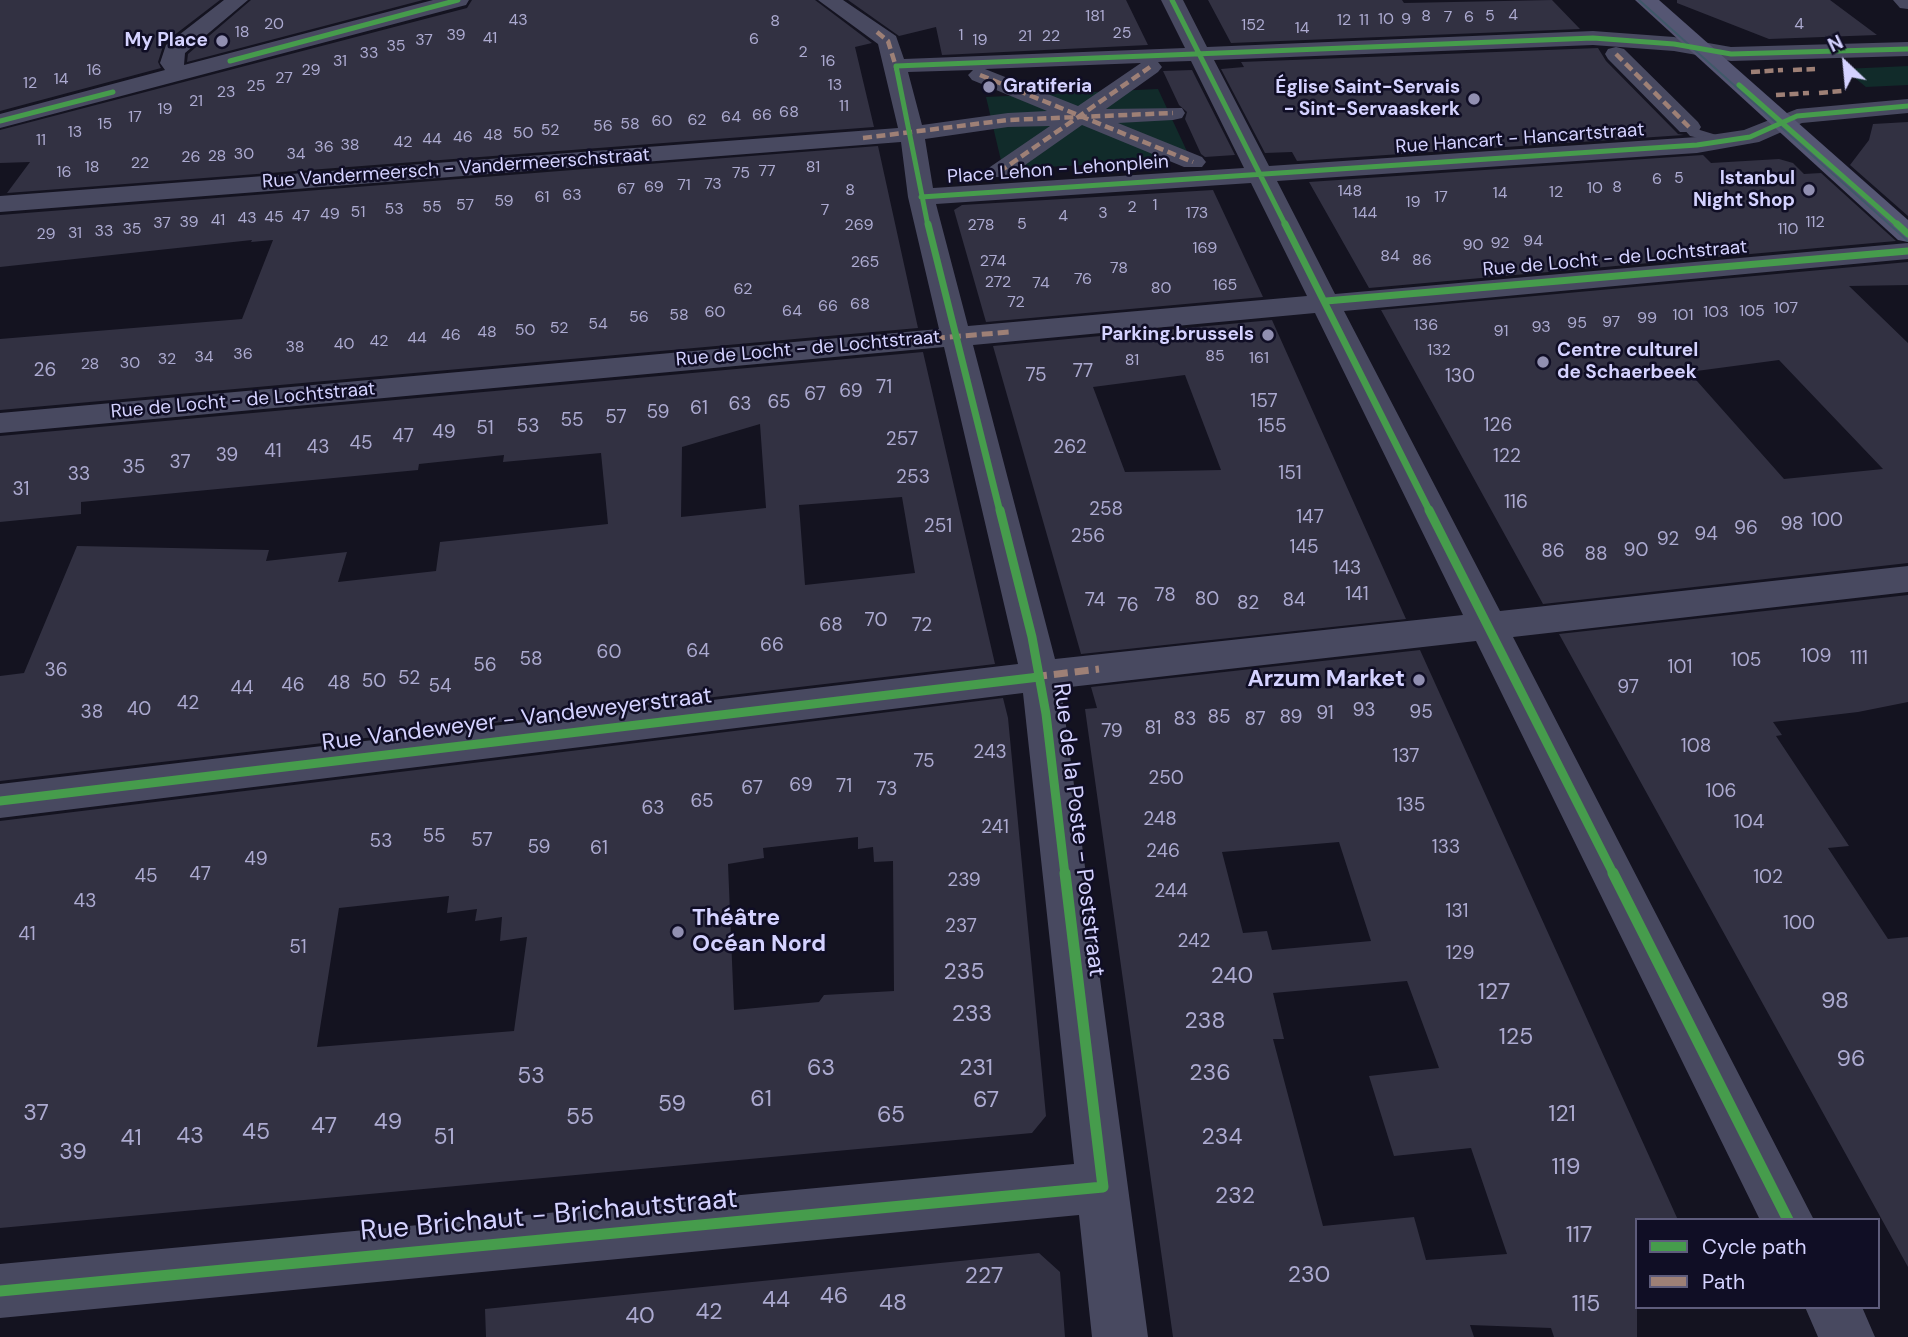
<!DOCTYPE html>
<html>
<head>
<meta charset="utf-8">
<style>
	body { margin:0 }
	#map { position:relative; width:1908px; height:1337px; overflow:hidden; background:#141320; font-family:"DM Sans",sans-serif }
	canvas { display:block }
	.legend { position:absolute; left:1635px; top:1218px; width:245px; height:91px; box-sizing:border-box; background:#100e25; border:2px solid #5e5c7c; margin:0; padding:9px 12px; list-style:none; font-size:21px; color:#d4d2ff }
	.legend li { display:flex; align-items:center; gap:14px; height:35px }
	.legend b { width:35px; border:2px solid #5e5c7c }
	.north { position:absolute; left:1810px; top:28px; width:70px; height:70px; -webkit-text-stroke:5px #100e25; paint-order:stroke; rotate:334deg; font-size:19px; font-weight:700; line-height:28px; text-align:center; color:#d4d2ff }
	.north::after { content:''; display:block; margin:auto; width:24px; height:32px; background:#d4d2ff; clip-path:polygon(50% 0,100% 100%,50% 72%,0 100%) }
</style>
</head>
<body>
<div id="map">
<canvas width="1908" height="1337"></canvas>
<ul class="legend">
<li><b style="height:9px;background:#469c4c"></b>Cycle path</li>
<li><b style="height:9px;background:#9e8076"></b>Path</li>
</ul>
<div class="north">N</div>
</div>
<script>
const g = document.querySelector('canvas').getContext('2d');
g.lineJoin = 'round';
function paint(path, color) { g.fillStyle = color; g.fill(path, 'evenodd'); }
const poly = rows => new Path2D(rows.map(r => 'M' + r).join(''));
function strokePath(path, color, width, dash) { g.strokeStyle = color; g.lineWidth = width; g.lineCap = dash ? 'butt' : 'round'; g.setLineDash(dash || []); g.stroke(path); }
function write(font, color, halo, rows, align = 'center') {
  g.font = font + ' "DM Sans",sans-serif'; g.lineWidth = 5; g.setLineDash([]); g.textBaseline = 'middle'; g.strokeStyle = halo; g.fillStyle = color; for (const [text, x, y, turn = 0] of rows) {
    g.save(); g.translate(x, y); g.rotate((+turn || 0) * Math.PI / 180); g.textAlign = isNaN(turn) ? turn : align; if (halo) g.strokeText(text, 0, 0); g.fillText(text, 0, 0); g.restore();
  }
}
const green = poly([
	[1908,66,1908,85,1866,87,1844,69],
	[1158,89,1191,160,1003,169,986,97]
]);
const building = poly([
	[0,0,220,0,164,43,158,62,161,68,0,111],
	[251,0,423,0,187,62,188,54],
	[472,0,815,0,872,43,855,47,874,127,7,193,30,162,0,163,0,130,467,8],
	[848,0,1126,0,1148,45,942,55,936,27,899,36],
	[1208,0,1402,0,1404,3,1552,0,1580,29,1231,43],
	[1677,0,1830,0,1877,35,1769,39,1677,3],
	[1598,48,1606,61,1678,134,1684,135,1297,161,1292,152,1265,153,1221,69,1244,67,1241,62],
	[1192,70,1235,155,1205,157,1201,154,1185,119,1187,112,1179,105,1163,71],
	[1908,122,1908,216,1850,165,1869,140,1873,124],
	[878,146,918,328,0,410,0,339,242,319,273,240,251,242,252,240,0,267,0,215],
	[1703,155,1711,163,1779,159,1793,163,1804,174,1821,173,1896,241,1369,288,1309,182],
	[1213,190,1263,297,986,322,954,210,962,205],
	[1908,262,1908,285,1849,286,1908,343,1908,563,1543,604,1381,310],
	[1779,360,1883,469,1784,479,1689,372],
	[1272,320,1406,619,1081,654,993,346],
	[1185,375,1221,470,1125,472,1093,387],
	[923,352,995,664,0,781,0,676,24,673,77,546,269,550,266,561,347,552,338,582,436,571,440,542,608,524,601,453,503,462,504,455,419,464,418,470,81,502,81,514,0,522,0,436],
	[760,424,766,508,681,517,682,447],
	[902,497,915,573,805,585,799,505],
	[1908,595,1908,702,1858,712,1773,722,1782,735,1776,736,1849,846,1828,848,1888,939,1908,937,1908,1267,1559,634],
	[1420,650,1678,1220,1637,1220,1637,1337,1554,1337,1551,1328,1470,1325,1474,1337,1173,1337,1085,709,1097,708,1091,687],
	[1339,842,1371,941,1272,950,1267,931,1243,933,1222,852],
	[1407,981,1439,1068,1369,1076,1394,1156,1471,1148,1507,1254,1426,1260,1414,1217,1323,1226,1273,1039,1284,1039,1273,993],
	[1003,698,1008,718,1046,1116,1032,1133,0,1228,0,821],
	[858,837,858,849,873,847,874,862,893,861,894,991,824,995,819,1002,734,1010,728,864,764,858,763,848],
	[449,896,447,913,477,909,475,921,502,917,500,941,527,937,514,1031,317,1047,339,908],
	[1039,1253,1060,1272,1065,1337,486,1337,485,1309]
]);
const lane = poly([
	[1689,123,1700,130,1736,141,1729,145,1690,136,1682,127,1689,123]
]);
const street = poly([
	[224,0,248,0,185,53,184,65,433,0,469,0,466,5,0,128,0,114,165,70,160,63,166,45,224,0],
	[818,0,843,0,896,36,904,59,1185,48,1161,0,1183,0,1207,47,1593,31,1674,37,1731,47,1908,42,1908,56,1731,61,1674,51,1593,45,1214,60,1269,166,1697,137,1744,130,1797,109,1908,99,1908,113,1802,123,1759,142,1697,153,1277,181,1335,294,1908,243,1908,259,1344,311,1500,611,1908,566,1908,592,1513,637,1814,1220,1760,1220,1476,641,1061,688,1148,1337,1092,1337,1079,1215,0,1318,0,1264,1074,1164,1023,693,0,818,0,784,1018,664,944,347,0,433,0,413,939,329,908,197,901,142,0,212,0,196,898,128,878,44,818,0],
	[1191,61,1244,168,933,188,925,139,1008,127,1050,126,990,167,986,172,990,177,1008,177,1082,125,1184,167,1202,167,1206,162,1202,157,1118,123,1173,120,1182,118,1185,113,1182,108,1106,109,1158,72,1162,67,1158,62,1191,61],
	[1141,63,1078,106,985,69,1141,63],
	[973,70,968,75,972,80,1047,111,1008,113,922,125,908,72,973,70],
	[1251,183,1307,296,968,326,936,204,1251,183],
	[1315,313,1463,615,1055,659,973,345,1315,313],
	[1893,0,1908,0,1908,9,1900,8,1893,0],
	[1616,47,1624,49,1698,122,1701,127,1698,132,1680,132,1608,59,1605,54,1608,49,1616,47],
	[1805,1307,1862,1307,1875,1337,1818,1337,1805,1307]
]);
const secondary = poly([
	[1635,0,1659,0,1908,220,1908,242,1898,240,1635,0]
]);
const tram = poly([
	[1639,0,1908,241]
]);
const quietFar2 = poly([
	[877,32,888,41,897,70],
	[1616,54,1689,127],
	[1793,70,1815,69],
	[1751,72,1783,70],
	[980,75,1193,162],
	[1819,93,1842,91],
	[1776,95,1809,93],
	[863,138,1008,120,1173,113],
	[999,172,1150,67]
]);
const quietFar1 = poly([
	[902,341,1010,332]
]);
const quiet = poly([
	[1033,677,1099,669]
]);
const cyclewayFar3 = poly([
	[1172,0,1286,226],
	[230,61,458,0],
	[1739,85,1899,226],
	[0,121,113,92],
	[921,197,1697,145,1750,137,1797,116,1908,106],
	[928,226,896,66,1593,38,1674,44,1731,54,1908,49]
]);
const cyclewayFar2 = poly([
	[928,224,1000,512],
	[1285,224,1430,512],
	[1897,224,1908,234],
	[1326,301,1908,251]
]);
const cyclewayFar1 = poly([
	[1000,510,1032,637,1046,714,1065,875],
	[1429,510,1614,875],
	[0,801,1039,677]
]);
const cycleway = poly([
	[1613,873,1788,1220],
	[0,1291,1103,1187,1065,873]
]);
const markers = [
	[222,41,7,"#918fb1"],
	[989,87,7,"#918fb1"],
	[1474,99,7,"#918fb1"],
	[1809,190,7,"#918fb1"],
	[1268,335,7,"#918fb1"],
	[1543,362,7,"#918fb1"],
	[1419,680,7,"#918fb1"],
	[678,932,7,"#918fb1"]
];
const farNumbernames = [
	["4",1513,16],
	["181",1095,17],
	["8",1426,17],
	["5",1490,17],
	["7",1448,18],
	["6",1469,18],
	["10",1386,20],
	["9",1406,20],
	["43",518,21],
	["12",1344,21],
	["11",1364,21],
	["8",775,22],
	["20",274,25],
	["4",1799,25],
	["152",1253,26],
	["14",1302,29],
	["18",242,33],
	["25",1122,34],
	["39",456,36],
	["1",961,36],
	["21",1025,37],
	["22",1051,37],
	["41",490,39],
	["6",754,40],
	["37",424,41],
	["19",980,41],
	["35",396,47],
	["2",803,53],
	["33",369,54],
	["31",340,62],
	["16",828,62],
	["16",94,71],
	["29",311,71],
	["27",284,79],
	["14",61,80],
	["12",30,84],
	["13",835,86],
	["25",256,87],
	["23",226,93],
	["21",196,102],
	["11",844,107],
	["19",165,110],
	["68",789,113],
	["66",762,116],
	["17",135,118],
	["64",731,118],
	["62",697,121],
	["60",662,122],
	["15",105,125],
	["58",630,125],
	["56",603,127],
	["52",550,131],
	["13",75,133],
	["50",523,134],
	["48",493,136],
	["46",463,138],
	["44",432,140],
	["11",41,141],
	["42",403,143],
	["38",350,146],
	["36",324,148],
	["30",244,155],
	["34",296,155],
	["28",217,157],
	["26",191,158],
	["22",140,164],
	["18",92,168],
	["81",813,168],
	["77",767,172],
	["16",64,173],
	["75",741,174],
	["5",1679,179],
	["6",1657,180],
	["73",713,185],
	["71",684,186],
	["69",654,188],
	["8",1617,188],
	["10",1595,189],
	["67",626,190],
	["8",850,191],
	["148",1350,192],
	["12",1556,193],
	["14",1500,194],
	["63",572,196],
	["61",542,198],
	["17",1441,198],
	["59",504,202],
	["19",1413,203],
	["57",465,206],
	["1",1155,206],
	["55",432,208],
	["2",1132,208],
	["53",394,210],
	["7",825,211],
	["51",358,213],
	["3",1103,214],
	["173",1197,214],
	["144",1365,214],
	["49",330,215],
	["47",301,217],
	["4",1063,217],
	["45",274,218],
	["43",247,219],
	["41",218,221],
	["39",189,223],
	["112",1815,223],
	["37",162,224],
	["5",1022,225],
	["269",859,226],
	["278",981,226],
	["35",132,230],
	["110",1788,230],
	["33",104,232],
	["31",75,234],
	["29",46,235],
	["94",1533,242],
	["92",1500,244],
	["90",1473,246],
	["169",1205,249],
	["84",1390,257],
	["86",1422,261],
	["274",993,262],
	["265",865,263],
	["78",1119,269],
	["76",1083,280],
	["272",998,283],
	["74",1041,284],
	["165",1225,286],
	["80",1161,289],
	["62",743,290],
	["72",1016,303],
	["68",860,305],
	["66",828,307],
	["107",1786,309],
	["64",792,312],
	["105",1752,312],
	["60",715,313],
	["103",1716,313],
	["58",679,316],
	["101",1683,316],
	["56",639,318],
	["99",1647,319],
	["97",1611,323],
	["95",1577,324],
	["54",598,325],
	["136",1426,326],
	["93",1541,328],
	["52",559,329],
	["50",525,331],
	["91",1501,332],
	["48",487,333],
	["46",451,336],
	["44",417,339],
	["42",379,342],
	["40",344,345],
	["38",295,348],
	["132",1439,351],
	["36",243,355],
	["85",1215,357],
	["34",204,358],
	["161",1259,359],
	["32",167,360],
	["81",1132,361],
	["30",130,364],
	["28",90,365]
];
const farPoinames = [
	["My Place",208,41],
	["Gratiferia",1003,87,"left"],
	["Église Saint-Servais",1460,88],
	["- Sint-Servaaskerk",1460,110],
	["Istanbul",1795,179],
	["Night Shop",1795,201],
	["Parking.brussels",1254,335],
	["Centre culturel",1557,351,"left"],
	["de Schaerbeek",1557,373,"left"]
];
const farStreetnames = [
	["Rue Hancart - Hancartstraat",1520,139,-4],
	["Rue Vandermeersch - Vandermeerschstraat",456,169,-4],
	["Place Lehon - Lehonplein",1058,170,-4],
	["Rue de Locht - de Lochtstraat",1615,259,-5],
	["Rue de Locht - de Lochtstraat",808,349,-5],
	["Rue de Locht - de Lochtstraat",243,401,-5]
];
const numberNames = [
	["26",45,371],
	["77",1083,372],
	["75",1036,376],
	["130",1460,377],
	["71",884,388],
	["69",851,392],
	["67",815,395],
	["157",1264,402],
	["65",779,403],
	["63",740,405],
	["61",699,409],
	["59",658,413],
	["57",616,418],
	["55",572,421],
	["126",1498,426],
	["53",528,427],
	["155",1272,427],
	["51",485,429],
	["49",444,433],
	["47",403,437],
	["257",902,440],
	["45",361,444],
	["43",318,448],
	["262",1070,448],
	["41",273,452],
	["39",227,456],
	["122",1507,457],
	["37",180,463],
	["35",134,468],
	["151",1290,474],
	["33",79,475],
	["253",913,478],
	["31",21,490],
	["116",1516,503],
	["258",1106,510],
	["147",1310,518],
	["100",1827,521],
	["98",1792,525],
	["251",938,527],
	["96",1746,529],
	["94",1706,535],
	["256",1088,537],
	["92",1668,540],
	["145",1304,548],
	["90",1636,551],
	["86",1553,552],
	["88",1596,555],
	["143",1347,569],
	["141",1357,595],
	["78",1165,596],
	["80",1207,600],
	["74",1095,601],
	["84",1294,601],
	["82",1248,604],
	["76",1128,606],
	["70",876,621],
	["68",831,626],
	["72",922,626],
	["66",772,646],
	["64",698,652],
	["60",609,653],
	["109",1816,657],
	["111",1859,659],
	["58",531,660],
	["105",1746,661],
	["56",485,666],
	["101",1680,668],
	["36",56,671],
	["52",409,679],
	["50",374,682],
	["48",339,684],
	["46",293,686],
	["54",440,687],
	["97",1628,688],
	["44",242,689],
	["42",188,704],
	["40",139,710],
	["93",1364,711],
	["38",92,713],
	["95",1421,713],
	["91",1325,714],
	["85",1219,718],
	["89",1291,718],
	["83",1185,720],
	["87",1255,720],
	["81",1153,729],
	["79",1112,732],
	["108",1696,747],
	["243",990,753],
	["137",1406,757],
	["75",924,762],
	["250",1166,779],
	["69",801,786],
	["71",844,787],
	["67",752,789],
	["73",887,790],
	["106",1721,792],
	["65",702,802],
	["135",1411,806],
	["63",653,809],
	["248",1160,820],
	["104",1749,823],
	["241",995,828],
	["55",434,837],
	["57",482,841],
	["53",381,842],
	["59",539,848],
	["133",1446,848],
	["61",599,849],
	["246",1163,852],
	["49",256,860],
	["47",200,875],
	["45",146,877],
	["102",1768,878],
	["239",964,881],
	["244",1171,892],
	["43",85,902],
	["131",1457,912],
	["100",1799,924],
	["237",961,927],
	["41",27,935],
	["242",1194,942],
	["51",298,948],
	["129",1460,954]
];
const poiNames = [
	["Arzum Market",1405,680],
	["Théâtre",692,919,"left"],
	["Océan Nord",692,945,"left"]
];
const streetNames = [
	["Rue Vandeweyer - Vandeweyerstraat",517,720,-7],
	["Rue de la Poste - Poststraat",1078,830,83]
];
const nearNumbernames = [
	["235",964,973],
	["240",1232,977],
	["127",1494,993],
	["98",1835,1002],
	["233",972,1015],
	["238",1205,1022],
	["125",1516,1038],
	["96",1851,1060],
	["63",821,1069],
	["231",976,1069],
	["236",1210,1074],
	["53",531,1077],
	["61",761,1100],
	["67",986,1101],
	["59",672,1105],
	["37",36,1114],
	["121",1562,1115],
	["65",891,1116],
	["55",580,1118],
	["49",388,1123],
	["47",324,1127],
	["45",256,1133],
	["43",190,1137],
	["51",444,1138],
	["234",1222,1138],
	["41",131,1139],
	["39",73,1153],
	["119",1566,1168],
	["232",1235,1197],
	["117",1579,1236],
	["230",1309,1276],
	["227",984,1277],
	["46",834,1297],
	["44",776,1301],
	["48",893,1304],
	["115",1586,1305],
	["42",709,1313],
	["40",640,1317]
];
const nearStreetnames = [
	["Rue Brichaut - Brichautstraat",549,1216,-5]
];
paint(green, '#112b2a');
paint(building, '#323142');
paint(lane, '#484960');
paint(street, '#484960');
paint(secondary, '#555673');
strokePath(tram, '#405969', 2);
strokePath(quietFar2, '#9e8076', 4.5, [9, 4.5]);
strokePath(quietFar1, '#9e8076', 5, [11, 5]);
strokePath(quiet, '#9e8076', 7, [14, 7]);
strokePath(cyclewayFar3, '#469c4c', 5);
strokePath(cyclewayFar2, '#469c4c', 7);
strokePath(cyclewayFar1, '#469c4c', 9);
strokePath(cycleway, '#469c4c', 11);
for (const [x, y, r, color] of markers) { const dot = new Path2D(); dot.arc(x, y, r, 0, 2 * Math.PI); g.fillStyle = color; g.fill(dot); strokePath(dot, '#100e25', 2.5); }
write('16px', '#acaad0', null, farNumbernames);
write('bold 19px', '#d4d2ff', '#100e25', farPoinames, 'right');
write('19px', '#d4d2ff', '#100e25', farStreetnames);
write('19px', '#acaad0', null, numberNames);
write('bold 23px', '#d4d2ff', '#100e25', poiNames, 'right');
write('23px', '#d4d2ff', '#100e25', streetNames);
write('23px', '#acaad0', null, nearNumbernames);
write('28px', '#d4d2ff', '#100e25', nearStreetnames);
</script>
</body>
</html>
